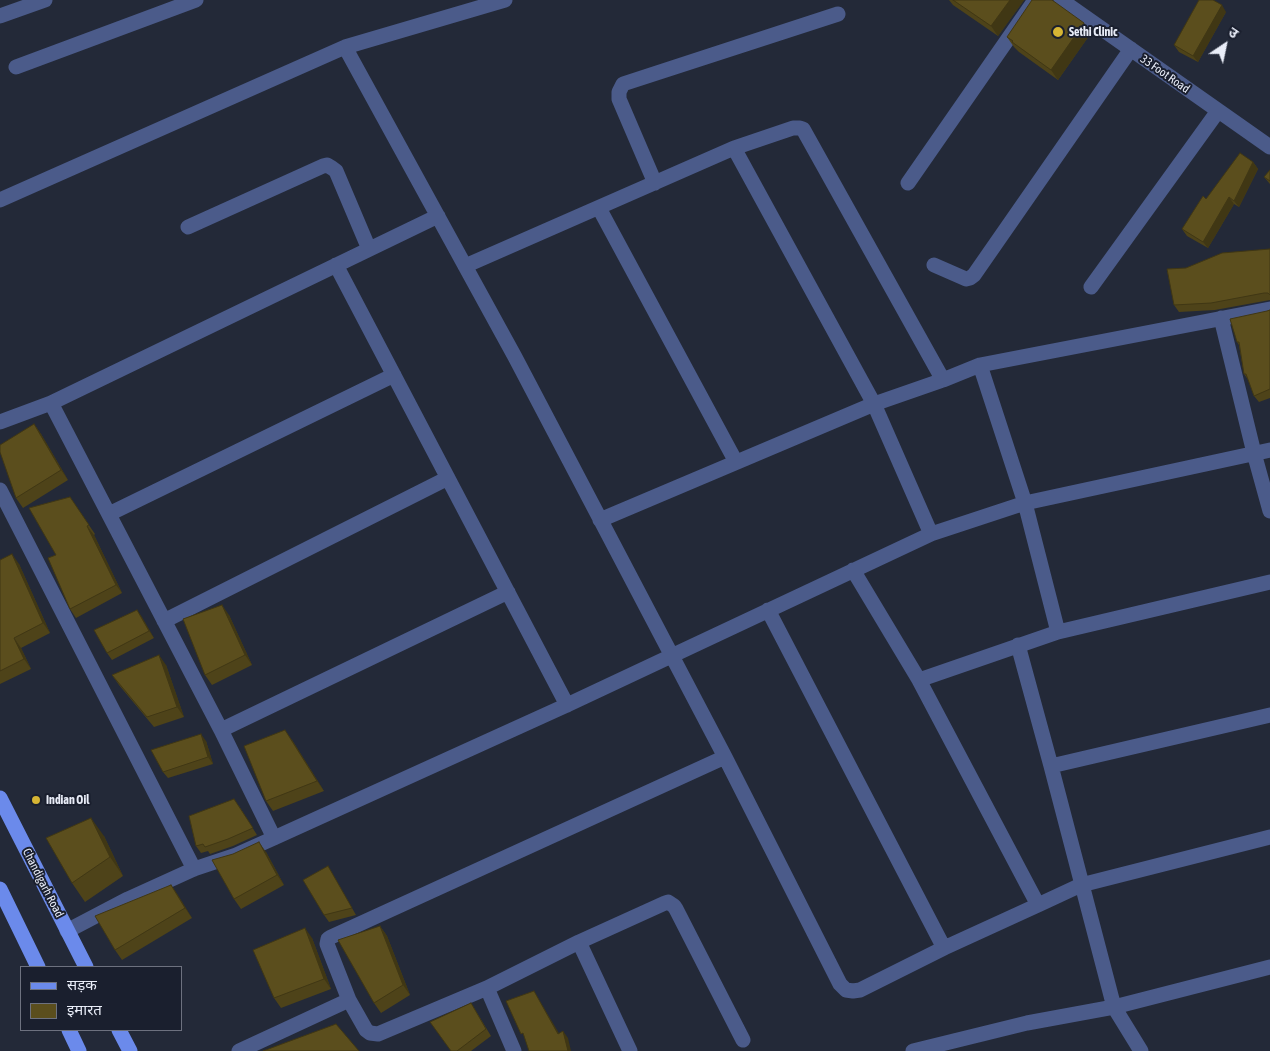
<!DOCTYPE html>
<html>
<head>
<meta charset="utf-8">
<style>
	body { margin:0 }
	#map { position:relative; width:1270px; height:1051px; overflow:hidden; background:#232938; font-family:"Asap Condensed","Noto Sans Devanagari",sans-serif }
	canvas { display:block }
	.legend { position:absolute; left:20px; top:966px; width:162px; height:65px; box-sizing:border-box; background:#1a1f2e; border:1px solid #6d717f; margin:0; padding:6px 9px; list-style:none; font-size:15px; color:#e9edf8 }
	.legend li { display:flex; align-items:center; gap:10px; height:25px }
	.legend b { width:25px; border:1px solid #6d717f }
	.north { position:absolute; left:1200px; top:20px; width:50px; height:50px; -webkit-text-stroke:4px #1a1f2e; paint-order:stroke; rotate:34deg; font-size:14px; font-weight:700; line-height:20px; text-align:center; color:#e9edf8 }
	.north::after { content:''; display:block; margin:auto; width:18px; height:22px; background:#e9edf8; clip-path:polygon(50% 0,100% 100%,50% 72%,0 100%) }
</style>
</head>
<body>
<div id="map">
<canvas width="1270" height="1051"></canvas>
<ul class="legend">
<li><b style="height:6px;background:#6b8aeb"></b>सड़क</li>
<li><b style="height:14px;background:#5b4e1d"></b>इमारत</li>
</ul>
<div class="north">उ</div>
</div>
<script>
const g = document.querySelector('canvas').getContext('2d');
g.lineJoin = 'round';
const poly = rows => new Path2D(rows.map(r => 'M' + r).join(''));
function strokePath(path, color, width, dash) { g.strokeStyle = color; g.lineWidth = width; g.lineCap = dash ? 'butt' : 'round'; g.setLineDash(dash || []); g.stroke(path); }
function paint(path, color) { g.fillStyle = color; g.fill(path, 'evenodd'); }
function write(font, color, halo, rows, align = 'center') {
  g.font = font + ' "Asap Condensed",sans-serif'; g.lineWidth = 4; g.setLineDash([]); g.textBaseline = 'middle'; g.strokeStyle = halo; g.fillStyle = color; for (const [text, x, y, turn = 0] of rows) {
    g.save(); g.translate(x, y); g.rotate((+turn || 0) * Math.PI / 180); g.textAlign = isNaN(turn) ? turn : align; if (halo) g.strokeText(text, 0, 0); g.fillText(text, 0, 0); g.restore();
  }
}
const minor = poly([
	[1061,0,1270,147],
	[0,16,45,0],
	[345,47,515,357,725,757,840,984,846,990,853,991,860,990,944,948,1038,905,919,680,853,570],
	[16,67,196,0],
	[734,148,793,128,800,128,803,129,943,380],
	[655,183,619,99,619,92,623,84,626,83,838,14],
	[908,183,1035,0],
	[0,200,345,47,505,0],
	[599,208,736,462],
	[188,227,323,166,327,165,332,168,336,171,369,249],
	[336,265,567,705],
	[934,265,966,279,970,278,974,275,1131,49],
	[465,266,734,148,874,404,931,534],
	[1091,287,1218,111],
	[1221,318,1254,453,1270,511],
	[980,365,1025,503,1058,632],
	[51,403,221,730,274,838],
	[0,422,51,403,438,216],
	[0,490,194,869],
	[109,514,394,375],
	[600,520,874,404,943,380,980,365,1270,309],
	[768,610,944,948],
	[164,621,448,478],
	[1018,645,1051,766,1114,1007,1141,1051],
	[919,680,1058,632,1270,582],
	[221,730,508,592],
	[1051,766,1270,715],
	[1038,905,1081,885,1270,837],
	[67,931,128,899,194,869,236,855,274,838,567,705,931,534,1025,503,1270,450],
	[579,942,630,1051],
	[487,988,579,942,665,903,668,902,674,906,676,909,743,1040],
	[349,1000,366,1030,370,1033,378,1034,487,988,514,1051],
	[239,1051,349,1000,327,944,328,939,331,937,725,757],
	[913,1051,1027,1023,1114,1007,1270,967]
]);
const major = poly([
	[0,798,86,967],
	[0,889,38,967],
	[69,1030,79,1051],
	[119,1030,130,1051]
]);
const wall = poly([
	[949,0,1024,0,998,36,953,5],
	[1226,12,1198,62,1179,52,1174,45],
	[1091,33,1058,80,1019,52,1014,47,1007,37],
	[1253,162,1258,169,1239,207,1234,204,1208,248,1187,236,1182,229,1206,199],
	[1270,170,1270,184,1264,177],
	[1270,249,1270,300,1215,310,1179,312,1174,305,1186,268],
	[1270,310,1270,398,1259,402,1254,396,1249,381,1244,374,1239,345,1237,342,1267,311],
	[34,424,41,434,68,480,23,508,16,498],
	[70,497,95,534,94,535,122,593,76,618,70,609,56,555],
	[0,560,19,564,50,633,21,648,31,669,0,684],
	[137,610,154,638,112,660,107,653],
	[229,615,252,665,212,685,205,675],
	[166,665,184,717,154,727,119,685,112,675],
	[292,740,324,791,273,811,266,801],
	[206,741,213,764,168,778,163,772],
	[239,806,257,835,233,846,210,854,208,851,201,853,196,846],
	[104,836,123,876,85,902,72,883],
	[266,852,284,885,241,909,234,899],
	[328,866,356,915,329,922,324,915],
	[171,885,192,918,122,960,115,950],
	[380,926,387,936,410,995,381,1013,374,1003],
	[312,938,331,989,281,1008,274,998],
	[471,1003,491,1036,471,1051,451,1051]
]);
const shadedWall = poly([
	[1010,0,1024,0,998,36,991,26],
	[1222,5,1226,12,1198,62,1193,56],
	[1084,23,1091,33,1058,80,1051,70],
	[1253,162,1258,169,1239,207,1234,201],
	[1229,197,1234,204,1208,248,1203,242],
	[34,424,41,434,68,480,61,470],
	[87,526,94,535,122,593,116,585],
	[12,554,19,564,50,633,43,623],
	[222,605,229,615,252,665,245,655],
	[137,610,142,617,154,638,149,631],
	[14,638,21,648,31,669,24,659],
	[159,655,166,665,184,717,177,707],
	[285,730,292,740,324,791,317,781],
	[201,734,206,741,213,764,208,757],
	[91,818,104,836,123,876,110,857],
	[259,842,266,852,284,885,277,875],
	[171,885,178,895,192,918,185,908],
	[380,926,387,936,410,995,403,985],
	[305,928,312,938,331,989,324,979],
	[534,991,538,998,563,1040,558,1034],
	[563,1031,568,1038,571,1051,568,1051]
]);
const building = poly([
	[953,0,1010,0,991,26,953,0],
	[1032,0,1052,0,1084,23,1051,70,1012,42,1013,41,1007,37,1032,0],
	[1199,0,1213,0,1222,5,1193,56,1174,45,1199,0],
	[1240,153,1253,162,1234,201,1229,197,1203,242,1182,229,1203,196,1206,199,1240,153],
	[1270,170,1270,181,1264,177,1270,170],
	[1270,249,1270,295,1268,293,1264,293,1211,303,1174,305,1167,269,1186,268,1222,253,1270,249],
	[1270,310,1270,389,1254,396,1246,374,1244,374,1239,342,1237,342,1230,319,1267,311,1270,310],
	[34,424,61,470,16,498,0,452,0,445,34,424],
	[70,497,89,525,87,526,116,585,70,609,48,558,56,555,29,508,70,497],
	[12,554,43,623,14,638,24,659,0,671,0,560,12,554],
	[222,605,245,655,205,675,183,619,222,605],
	[137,610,149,631,107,653,94,630,137,610],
	[159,655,177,707,147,717,112,675,159,655],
	[285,730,317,781,266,801,244,746,285,730],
	[201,734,208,757,163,772,151,750,201,734],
	[234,799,253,828,228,839,205,847,203,844,196,846,189,816,234,799],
	[91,818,110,857,72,883,46,838,91,818],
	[259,842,277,875,234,899,212,860,233,854,259,842],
	[328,866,352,908,324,915,303,880,328,866],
	[171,885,185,908,115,950,95,916,171,885],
	[380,926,403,985,374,1003,338,940,380,926],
	[305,928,324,979,274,998,253,950,305,928],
	[534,991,558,1034,563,1031,568,1051,529,1051,523,1033,521,1034,506,1001,534,991],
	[471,1003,486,1029,457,1051,451,1051,430,1022,471,1003],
	[336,1024,359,1051,263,1051,336,1024]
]);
const markers = [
	[1058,32,6,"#d6b534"],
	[36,800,5,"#d6b534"]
];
const poiNames = [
	["Sethi Clinic",1069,32],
	["Indian Oil",46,800]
];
const streetNames = [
	["33 Foot Road",1165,74,35],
	["Chandigarh Road",43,883,63]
];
strokePath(minor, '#4b5b8a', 15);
strokePath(major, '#6b8aeb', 15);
paint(wall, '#4e4319');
paint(shadedWall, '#403714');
paint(building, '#5b4e1d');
strokePath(building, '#403714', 1);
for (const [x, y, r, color] of markers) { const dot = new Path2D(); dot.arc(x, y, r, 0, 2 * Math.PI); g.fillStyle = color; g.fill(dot); strokePath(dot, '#1a1f2e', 2); }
write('bold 12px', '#e9edf8', '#1a1f2e', poiNames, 'left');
write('12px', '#e9edf8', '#1a1f2e', streetNames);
</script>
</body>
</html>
